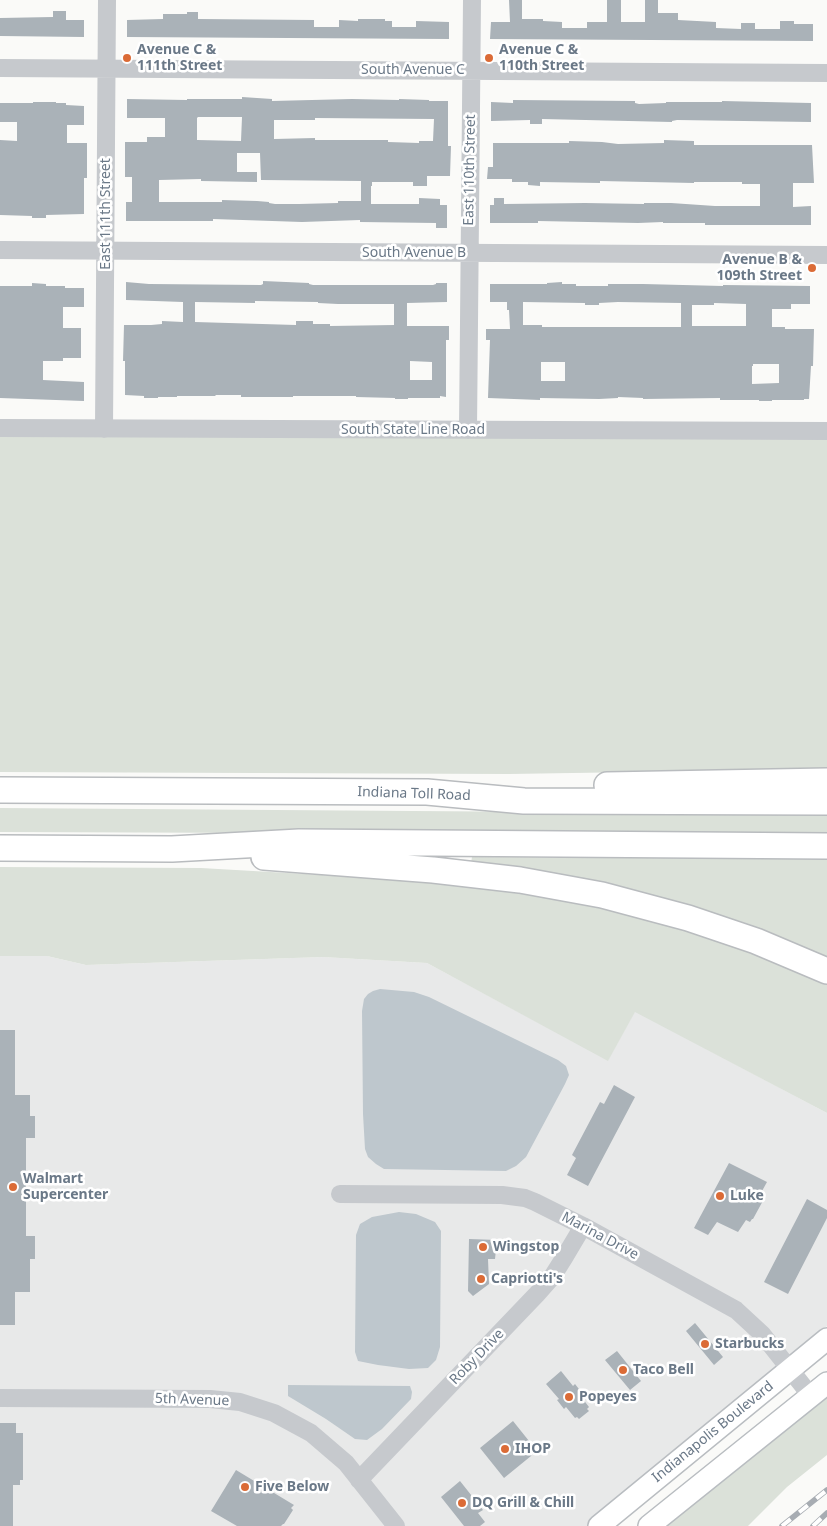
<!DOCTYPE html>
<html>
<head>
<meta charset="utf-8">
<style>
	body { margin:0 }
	canvas { display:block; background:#fafaf8 }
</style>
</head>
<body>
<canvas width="827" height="1526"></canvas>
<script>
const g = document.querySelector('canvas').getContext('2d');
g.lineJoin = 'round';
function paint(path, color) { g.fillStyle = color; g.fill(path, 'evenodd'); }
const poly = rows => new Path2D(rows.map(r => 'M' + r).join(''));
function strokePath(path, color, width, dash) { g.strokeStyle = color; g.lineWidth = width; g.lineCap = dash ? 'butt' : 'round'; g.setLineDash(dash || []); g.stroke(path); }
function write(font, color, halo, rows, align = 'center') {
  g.font = font + ' "Noto Sans",sans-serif'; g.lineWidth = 5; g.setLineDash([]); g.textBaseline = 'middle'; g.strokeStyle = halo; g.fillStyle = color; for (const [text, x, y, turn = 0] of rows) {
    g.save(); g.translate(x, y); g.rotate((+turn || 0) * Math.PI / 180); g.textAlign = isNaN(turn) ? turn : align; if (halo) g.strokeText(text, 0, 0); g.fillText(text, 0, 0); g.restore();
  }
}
const built = poly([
	[0,956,47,956,86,965,323,957,427,963,608,1060,635,1011,827,1113,827,1326,750,1393,587,1526,0,1526]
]);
const green = poly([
	[0,436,827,439,827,769,509,774,0,772],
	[0,808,827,814,827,835,0,832],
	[472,857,827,859,827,959,732,919,670,901,613,885,533,870,471,863],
	[0,867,201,868,392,879,484,886,577,901,663,922,737,946,827,985,827,1113,635,1012,608,1061,427,963,323,957,86,965,47,956,0,956],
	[827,1394,827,1455,787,1487,748,1526,663,1526]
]);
const water = poly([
	[380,989,414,992,429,997,558,1060,566,1066,569,1075,565,1084,526,1157,516,1166,506,1171,384,1169,376,1164,368,1157,365,1149,363,1114,362,1011,364,999,368,994,373,991],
	[399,1212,416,1214,435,1222,441,1231,440,1347,436,1360,428,1368,409,1369,378,1365,358,1361,355,1352,356,1235,360,1224,372,1217],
	[288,1385,410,1386,412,1392,411,1399,382,1429,367,1440,355,1439,326,1419,288,1396]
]);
const building = poly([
	[509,0,522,0,522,19,543,19,543,21,562,22,562,28,587,28,587,22,607,22,607,0,621,0,621,22,645,22,645,0,658,0,658,13,678,13,678,20,716,22,716,28,741,29,741,23,755,23,755,29,780,29,780,21,794,21,794,24,813,24,813,41,490,39,491,22,510,22],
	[53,11,66,11,66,20,84,20,84,37,0,36,0,18,53,17],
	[187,12,198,12,198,19,314,20,314,27,339,27,339,20,358,21,358,19,385,19,385,21,392,21,392,27,416,27,416,21,449,22,449,39,127,37,127,20,163,19,163,14,187,14],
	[242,97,272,99,272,101,352,99,399,100,399,99,429,100,429,101,448,101,448,146,451,146,450,176,427,176,427,186,413,186,413,182,372,182,372,186,371,186,371,204,419,204,419,198,440,199,440,205,447,205,447,228,436,228,436,223,360,222,360,220,302,222,213,219,213,221,126,221,126,202,132,202,132,177,125,177,125,142,147,142,147,137,165,137,165,118,127,118,127,99,187,100,187,99,242,99],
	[198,117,242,117,241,141,197,140,197,118],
	[315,118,434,119,433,141,419,141,419,143,388,142,388,140,315,140,315,138,274,139,274,120,315,120],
	[237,153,260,153,261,180,361,181,361,201,338,201,338,203,299,204,275,204,269,203,269,202,257,201,222,200,222,202,159,202,159,180,201,179,201,181,257,182,257,172,237,172],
	[513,100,635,101,635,103,639,104,666,103,666,102,722,102,722,101,811,103,811,122,677,120,672,121,672,122,542,119,542,124,530,124,530,120,491,121,491,102,513,103],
	[33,102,56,102,56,103,66,103,66,105,84,106,84,125,67,125,67,143,87,143,87,178,84,178,84,214,46,215,46,218,32,218,32,216,0,215,0,140,17,141,17,122,0,122,0,103,33,103],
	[664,140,694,141,694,145,812,145,814,183,793,183,793,207,811,206,811,225,705,225,705,223,663,223,663,222,638,223,538,221,538,223,490,223,490,205,494,205,494,198,504,198,504,204,585,203,644,204,644,203,671,203,715,206,760,206,760,184,742,184,742,182,694,182,694,183,600,181,600,183,540,182,540,186,528,185,528,182,512,182,512,179,487,179,488,167,493,167,493,143,569,143,569,141,602,142,618,144,664,143],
	[263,281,309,283,309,284,313,285,433,285,436,284,436,283,447,283,447,302,407,303,407,326,449,326,449,340,446,340,446,397,440,396,440,398,408,398,408,399,395,399,395,398,356,397,356,396,293,396,293,397,241,397,241,395,216,395,215,396,177,396,177,397,158,397,158,398,144,398,144,396,125,395,125,361,123,361,124,325,151,325,162,324,162,321,183,322,183,302,126,300,126,282,149,284,261,285,263,284],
	[255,301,318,302,318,303,338,304,394,304,394,325,330,326,330,324,313,324,313,321,296,321,296,325,195,322,195,302,255,303],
	[410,361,432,362,432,380,410,380],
	[562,282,562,284,576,284,576,286,608,286,608,284,643,284,723,286,723,285,810,286,810,304,791,304,791,309,772,309,772,327,785,327,785,329,814,329,813,366,811,366,809,399,804,399,804,400,772,400,772,401,759,401,759,400,720,400,720,398,643,399,643,398,618,397,618,398,599,399,540,398,540,400,488,398,490,340,486,340,486,329,510,329,509,310,507,310,507,302,490,302,490,284,547,284,547,283],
	[523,302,585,303,585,305,599,305,599,303,618,302,681,303,681,327,542,327,542,325,523,325],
	[714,303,746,304,746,326,692,326,692,305,714,305],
	[541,362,565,362,565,381,541,381],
	[753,364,779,364,779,383,752,384,752,366,753,366],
	[32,283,46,284,46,286,65,286,65,288,84,288,84,307,63,307,63,328,81,328,81,358,63,358,63,361,43,361,43,380,84,382,84,401,0,398,0,286,32,286],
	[0,1030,15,1030,15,1095,30,1095,30,1116,35,1116,35,1138,26,1138,26,1236,35,1236,35,1259,30,1259,30,1292,15,1292,15,1325,0,1325],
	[614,1085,635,1097,588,1186,567,1175,576,1158,572,1155,600,1102,604,1104],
	[729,1163,767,1182,762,1191,764,1192,762,1196,765,1197,753,1219,752,1219,750,1222,746,1220,738,1232,717,1222,708,1235,694,1228],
	[807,1199,827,1210,827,1218,788,1294,764,1282],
	[469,1239,497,1240,495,1259,488,1259,489,1284,473,1296,468,1291],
	[695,1323,723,1357,714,1365,686,1331],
	[617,1351,641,1381,630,1390,605,1360],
	[561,1371,573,1386,575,1384,582,1393,579,1394,589,1407,587,1409,589,1411,579,1419,577,1417,575,1418,566,1407,564,1409,557,1400,559,1399,546,1384],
	[513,1421,533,1446,529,1450,532,1454,531,1456,504,1478,480,1448],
	[0,1423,16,1423,16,1433,23,1433,23,1480,20,1480,20,1485,13,1485,13,1526,0,1526],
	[236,1470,294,1505,291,1508,293,1510,284,1524,283,1524,281,1526,237,1526,211,1511],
	[460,1481,483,1510,478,1513,485,1522,480,1526,464,1526,441,1497]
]);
const minor = poly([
	[0,68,827,73],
	[0,250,827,255],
	[0,428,827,431],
	[104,429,107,0],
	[468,430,472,0],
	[340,1194,502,1195,525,1198,535,1202,583,1226,736,1310,762,1334,811,1396],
	[0,1398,210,1399,240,1402,274,1413,311,1433,346,1463,396,1526],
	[359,1480,537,1294,552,1277,564,1258,583,1226]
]);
const major = poly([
	[599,1526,827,1339],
	[649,1526,827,1383]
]);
const highway = poly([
	[607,785,827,781],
	[0,790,427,792,524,801,827,802],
	[0,848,172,849,299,842,827,846],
	[264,857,433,870,520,880,602,895,688,918,756,941,827,971]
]);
const rail = poly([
	[782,1526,827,1490],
	[813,1526,827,1513]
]);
const markers = [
	[127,58,5,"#db6b36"],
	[489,58,5,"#db6b36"],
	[812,268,5,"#db6b36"],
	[13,1187,5,"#db6b36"],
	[720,1196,5,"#db6b36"],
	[483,1247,5,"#db6b36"],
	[481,1279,5,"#db6b36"],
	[705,1344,5,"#db6b36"],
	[623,1370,5,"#db6b36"],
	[569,1397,5,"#db6b36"],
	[505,1449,5,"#db6b36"],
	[245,1487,5,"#db6b36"],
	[462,1503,5,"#db6b36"]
];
const poiNames = [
	["Avenue C &",137,50],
	["111th Street",137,66],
	["Avenue C &",499,50],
	["110th Street",499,66],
	["Avenue B &",802,260,"right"],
	["109th Street",802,276,"right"],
	["Walmart",23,1179],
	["Supercenter",23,1195],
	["Luke",730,1196],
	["Wingstop",493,1247],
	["Capriotti's",491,1279],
	["Starbucks",715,1344],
	["Taco Bell",633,1370],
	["Popeyes",579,1397],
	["IHOP",515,1449],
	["Five Below",255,1487],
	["DQ Grill & Chill",472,1503]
];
const streetNames = [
	["South Avenue C",413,70],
	["East 110th Street",470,170,-89],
	["East 111th Street",106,214,-90],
	["South Avenue B",414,253],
	["South State Line Road",413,430],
	["Indiana Toll Road",414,794,2],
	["Marina Drive",600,1236,28],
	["Roby Drive",477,1357,-46],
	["5th Avenue",192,1400,2],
	["Indianapolis Boulevard",713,1432,-39]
];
paint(built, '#e8e9e9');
paint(green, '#dbe1d9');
paint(water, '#bec7cd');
paint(building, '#aab2b8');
strokePath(major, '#b9bdc1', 24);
strokePath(highway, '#b9bcbf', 28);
strokePath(minor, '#c6c9cd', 18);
strokePath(major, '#fff', 21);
strokePath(highway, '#fff', 25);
strokePath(rail, '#a7acb2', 5.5);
strokePath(rail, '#fff', 4, [11]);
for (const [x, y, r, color] of markers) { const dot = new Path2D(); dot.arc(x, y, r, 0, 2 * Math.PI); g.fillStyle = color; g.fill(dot); strokePath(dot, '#fff', 2); }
write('bold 14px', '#6a7887', '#fff', poiNames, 'left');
write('14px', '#6a7887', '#fff', streetNames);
</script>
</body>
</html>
